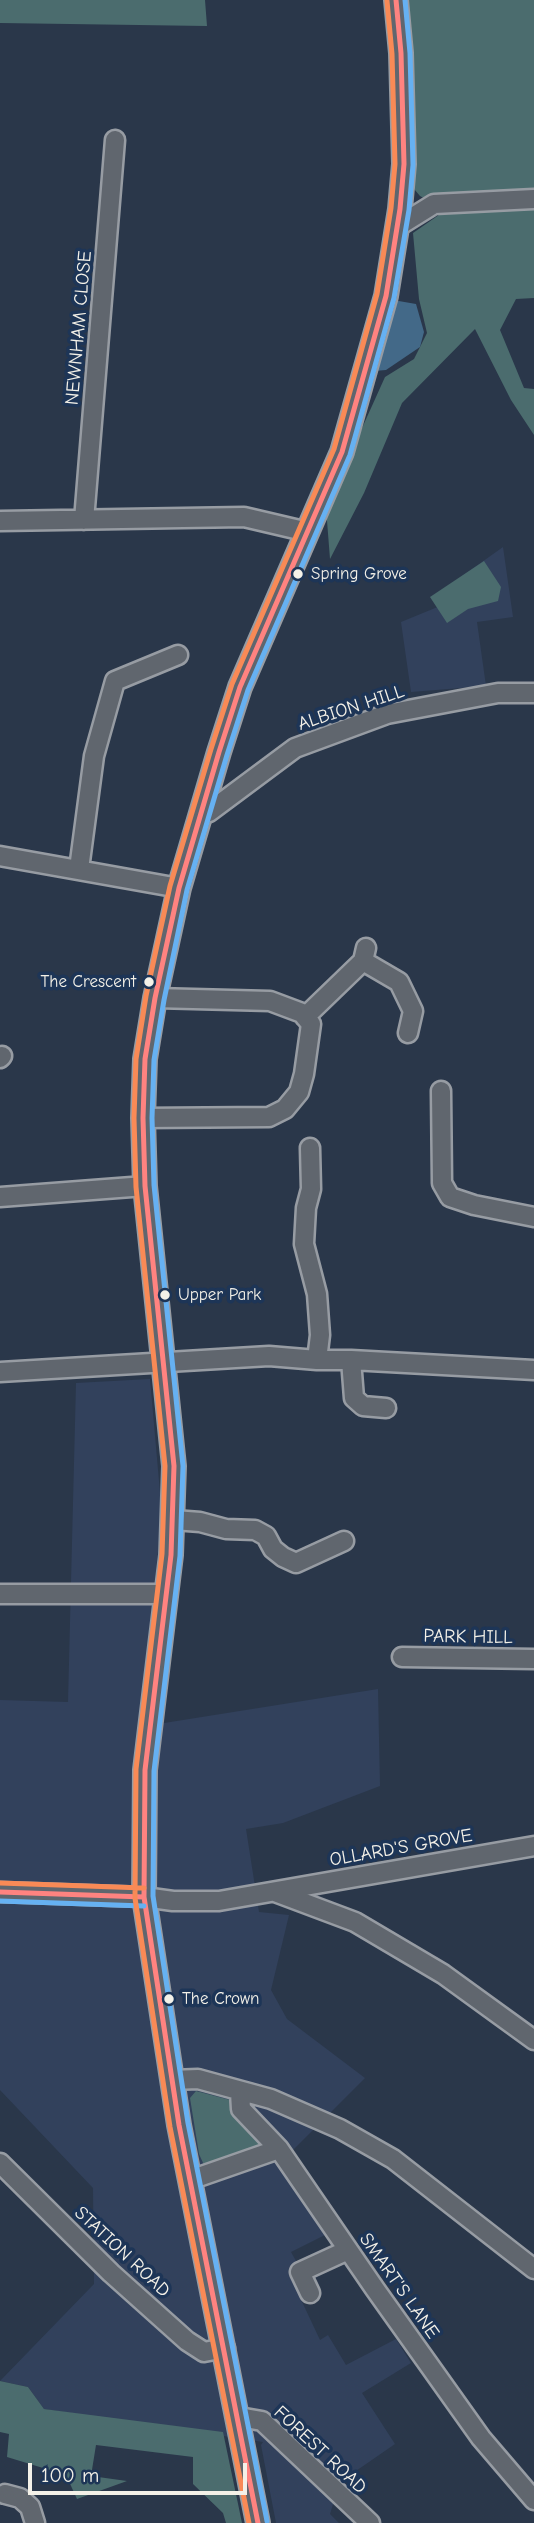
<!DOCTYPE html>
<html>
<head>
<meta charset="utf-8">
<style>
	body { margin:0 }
	#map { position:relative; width:534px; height:2523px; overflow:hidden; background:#2a374a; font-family:"Comic Neue",sans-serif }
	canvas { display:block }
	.scale { position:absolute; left:28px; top:2463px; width:219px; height:32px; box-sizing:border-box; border:4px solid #f4f1e8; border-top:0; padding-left:9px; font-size:21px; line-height:24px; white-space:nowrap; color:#f4f1e8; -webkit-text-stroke:5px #1d3557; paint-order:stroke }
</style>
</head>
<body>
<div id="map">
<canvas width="534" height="2523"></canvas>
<div class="scale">100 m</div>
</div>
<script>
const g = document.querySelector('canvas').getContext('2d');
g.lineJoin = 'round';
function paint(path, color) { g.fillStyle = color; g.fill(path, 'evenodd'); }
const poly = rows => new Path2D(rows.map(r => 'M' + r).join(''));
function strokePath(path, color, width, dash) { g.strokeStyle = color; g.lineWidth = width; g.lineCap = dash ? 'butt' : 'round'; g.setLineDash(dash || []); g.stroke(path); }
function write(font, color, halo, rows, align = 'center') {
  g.font = font + ' "Comic Neue",sans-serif'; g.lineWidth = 7; g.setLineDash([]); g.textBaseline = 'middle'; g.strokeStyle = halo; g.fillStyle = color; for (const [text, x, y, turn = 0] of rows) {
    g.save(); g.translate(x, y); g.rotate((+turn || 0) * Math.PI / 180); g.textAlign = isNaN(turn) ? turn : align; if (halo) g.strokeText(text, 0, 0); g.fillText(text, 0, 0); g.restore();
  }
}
const built = poly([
	[503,547,513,617,477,622,486,686,411,692,401,622,440,606,434,596],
	[150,1379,162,1515,139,1727,378,1689,380,1786,283,1823,246,1829,259,1912,289,1915,271,1990,287,2019,365,2078,282,2161,331,2232,291,2252,300,2268,289,2274,320,2340,328,2335,346,2365,396,2339,411,2363,362,2393,395,2444,340,2482,330,2514,339,2523,276,2523,261,2445,263,2442,44,2409,28,2387,0,2381,94,2284,93,2188,0,2090,0,1700,68,1702,76,1383]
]);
const green = poly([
	[0,0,205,0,207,26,0,23],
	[401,0,534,0,534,298,516,299,500,330,524,388,534,389,534,435,511,400,475,329,402,403,364,493,330,559,326,508,385,377,414,359,427,333,419,299,413,233,446,210,420,196,409,183],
	[484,561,501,587,498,601,468,609,447,623,430,597],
	[196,2091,234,2101,262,2138,264,2148,204,2165,199,2154,190,2098],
	[0,2381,28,2387,44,2409,223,2432,242,2523,226,2523,223,2513,193,2484,193,2457,96,2445,91,2476,127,2481,77,2499,66,2475,7,2457,9,2434,0,2432]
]);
const water = poly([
	[393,300,416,304,424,332,420,347,386,370,374,371]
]);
const minor = poly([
	[397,227,434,204,534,199],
	[84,520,115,140],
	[0,521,244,517,308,532],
	[200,815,209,812,295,748,387,714,498,693,534,693],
	[0,856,179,888],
	[79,869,94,756,115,681,178,655],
	[363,961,399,982,413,1011,408,1033],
	[305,1017,363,961,366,948],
	[0,1058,2,1056],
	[441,1091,442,1183,450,1197,474,1205,534,1217],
	[143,1118,269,1117,285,1109,299,1092,304,1074,311,1024,302,1013,270,1001,155,998],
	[310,1148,311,1189,306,1208,304,1244,317,1294,320,1335,317,1360],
	[0,1197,145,1186],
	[351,1360,354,1398,363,1406,386,1408],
	[0,1372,269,1356,317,1360,351,1360,534,1370],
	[174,1520,200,1522,226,1529,255,1530,266,1536,273,1549,283,1557,296,1563,344,1541],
	[0,1594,167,1594],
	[402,1657,534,1659],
	[0,1892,144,1897,173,1901,219,1901,534,1846],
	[275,1892,355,1922,443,1974,534,2040],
	[172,2080,198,2079,271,2099,340,2129,393,2159,534,2269],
	[240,2092,241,2109,279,2149,375,2289,481,2438,534,2500],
	[0,2163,111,2273,187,2341,204,2352,225,2348],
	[190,2180,279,2149],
	[310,2293,300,2272,348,2250],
	[239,2417,262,2421,370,2523],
	[5,2494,20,2498,30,2507,35,2523]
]);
const major = poly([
	[258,2523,179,2125,144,1897,145,1770,171,1555,174,1466,145,1186,143,1118,145,1059,155,998,179,888,219,752,240,687,342,452,386,296,400,209,404,164,401,53,396,0]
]);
const bus1 = poly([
	[0,1892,144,1897],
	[258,2523,179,2125,144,1897,145,1770,171,1555,174,1466,145,1186,143,1118,145,1059,155,998,179,888,219,752,240,687,342,452,386,296,400,209,404,164,401,53,396,0]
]);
const bus2 = poly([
	[0,1901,144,1906],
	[267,2521,188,2123,153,1896,154,1771,180,1556,183,1466,154,1185,152,1118,154,1060,164,1000,187,890,227,755,248,690,350,455,394,298,409,210,413,165,410,53,405,0]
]);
const bus3 = poly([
	[0,1883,144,1888],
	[249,2523,170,2127,135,1898,136,1769,162,1554,165,1466,136,1187,134,1118,136,1059,146,996,170,886,211,749,232,684,334,449,377,294,391,208,395,164,392,54,387,1]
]);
const markers = [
	[298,574,6,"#f4f1e8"],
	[149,982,6,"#f4f1e8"],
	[165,1295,6,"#f4f1e8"],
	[169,1999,6,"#f4f1e8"]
];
const busNames = [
	["Spring Grove",311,574],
	["The Crescent",136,982,"right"],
	["Upper Park",178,1295],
	["The Crown",182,1999]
];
const streetNames = [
	["NEWNHAM CLOSE",79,328,-85],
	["ALBION HILL",351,708,-18],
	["PARK HILL",468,1637,1],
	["OLLARD'S GROVE",401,1848,-10],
	["STATION ROAD",122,2252,43],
	["SMART'S LANE",399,2286,55],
	["FOREST ROAD",320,2450,43]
];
paint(built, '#32415c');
paint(green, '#4b6c6e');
paint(water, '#436988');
strokePath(minor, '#979ca3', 23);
strokePath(major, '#979ca3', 26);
strokePath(minor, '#60666e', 18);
strokePath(major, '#60666e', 21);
strokePath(bus1, '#ff8380', 5);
strokePath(bus2, '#66b1f2', 5);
strokePath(bus3, '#f98a56', 5);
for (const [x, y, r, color] of markers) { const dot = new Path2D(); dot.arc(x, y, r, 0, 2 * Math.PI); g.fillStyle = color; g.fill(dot); strokePath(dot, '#1d3557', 2.5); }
write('17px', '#f4f1e8', '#1d3557', busNames, 'left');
write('19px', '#f4f1e8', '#1d3557', streetNames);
</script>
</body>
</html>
